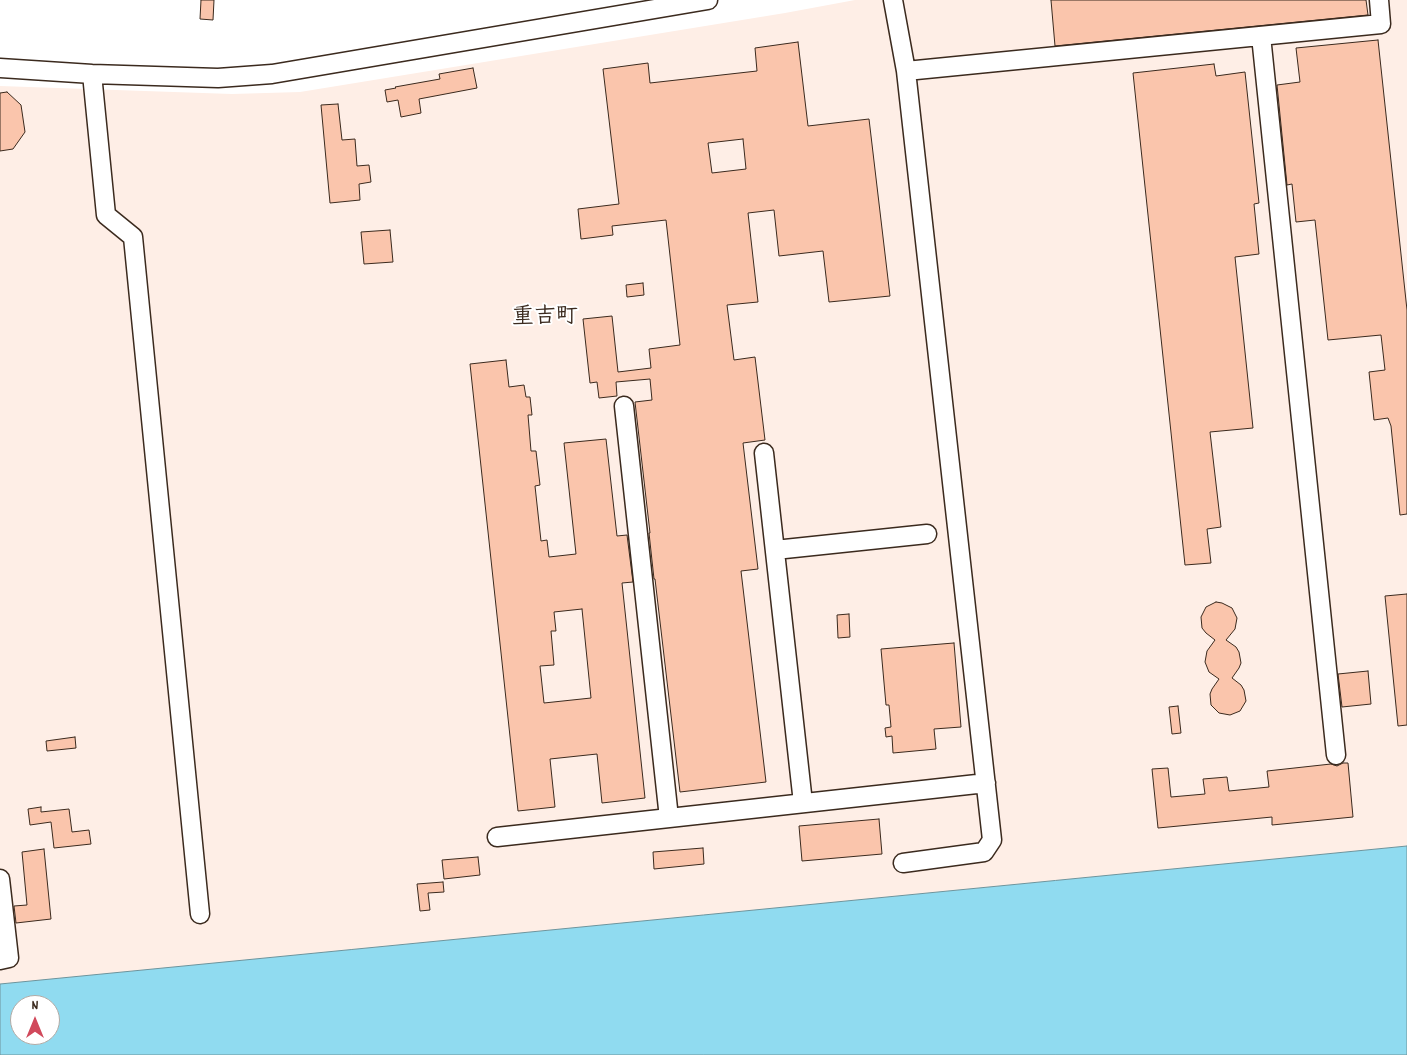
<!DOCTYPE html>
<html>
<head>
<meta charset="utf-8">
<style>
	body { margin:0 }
	#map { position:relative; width:1407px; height:1055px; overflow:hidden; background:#fff; font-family:Dekko,sans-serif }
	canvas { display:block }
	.north { position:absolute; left:10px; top:995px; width:50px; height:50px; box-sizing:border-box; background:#fff; border:1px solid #b1aaa5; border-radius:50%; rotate:0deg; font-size:14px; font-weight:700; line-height:20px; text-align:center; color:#3b2a1e }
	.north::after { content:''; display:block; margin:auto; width:18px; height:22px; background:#d1495b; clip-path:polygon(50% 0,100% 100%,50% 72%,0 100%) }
</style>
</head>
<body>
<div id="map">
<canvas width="1407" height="1055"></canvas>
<div class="north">N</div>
</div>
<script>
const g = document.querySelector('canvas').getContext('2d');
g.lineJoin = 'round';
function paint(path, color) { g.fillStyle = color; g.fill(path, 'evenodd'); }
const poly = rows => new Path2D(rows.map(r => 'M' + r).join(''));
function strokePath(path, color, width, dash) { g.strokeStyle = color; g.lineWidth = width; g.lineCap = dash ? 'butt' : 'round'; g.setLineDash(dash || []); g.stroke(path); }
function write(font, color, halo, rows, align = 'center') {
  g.font = font + ' Dekko,"Klee One",sans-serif'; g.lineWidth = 4; g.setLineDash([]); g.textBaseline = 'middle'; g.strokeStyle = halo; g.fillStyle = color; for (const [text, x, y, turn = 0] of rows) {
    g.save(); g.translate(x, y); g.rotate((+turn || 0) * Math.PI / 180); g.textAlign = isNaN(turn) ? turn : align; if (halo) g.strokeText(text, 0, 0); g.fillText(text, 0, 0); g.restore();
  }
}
const built = poly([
	[855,0,1407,0,1407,846,0,984,0,86,232,94,300,92,785,13]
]);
const water = poly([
	[1407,846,1407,1055,0,1055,0,984,1407,846],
	[20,1005,50,1005,50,1035,20,1035,20,1005]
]);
const building = poly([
	[201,0,214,0,213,20,200,19,201,0],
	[1051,0,1366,0,1368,15,1055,46,1051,0],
	[1378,40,1407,310,1407,514,1400,515,1391,426,1388,418,1374,420,1369,372,1385,370,1381,335,1328,340,1315,220,1296,222,1292,184,1287,185,1277,85,1300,82,1296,48,1378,40],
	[798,42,808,126,869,119,890,296,829,302,823,251,779,256,774,210,748,213,758,302,727,305,734,360,755,357,765,440,743,443,758,569,741,571,766,782,680,792,655,579,654,579,649,533,650,533,635,402,652,400,650,379,616,382,617,396,599,398,597,382,590,383,583,319,612,316,618,372,651,368,649,349,680,345,666,220,612,226,613,235,581,239,578,209,619,204,603,69,648,63,650,83,757,71,755,48,798,42],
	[743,139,746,169,712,173,708,143,743,139],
	[1214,64,1216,76,1245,72,1259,203,1254,204,1259,254,1235,257,1253,428,1210,432,1221,527,1207,529,1211,563,1185,565,1133,73,1214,64],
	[473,68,477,88,419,99,421,113,401,117,398,100,387,102,385,90,396,88,395,87,440,79,439,74,473,68],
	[7,92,21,105,25,132,13,149,0,151,0,93,7,92],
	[338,104,342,140,355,139,357,166,369,165,371,182,359,184,360,200,330,203,321,105,338,104],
	[390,230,393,262,364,264,361,232,390,230],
	[643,283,644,295,627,297,626,285,643,283],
	[506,360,509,387,524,385,526,397,530,397,532,415,528,415,531,451,536,451,540,485,535,486,541,541,547,540,549,557,576,554,564,443,606,439,617,536,627,535,633,582,622,583,645,798,602,803,597,754,550,759,555,807,518,811,470,364,506,360],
	[582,609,591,698,544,703,540,666,554,665,551,631,556,631,554,612,582,609],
	[1407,594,1407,725,1398,726,1385,596,1407,594],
	[1216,602,1222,603,1232,608,1237,618,1235,629,1226,640,1236,647,1239,652,1241,663,1239,668,1232,678,1241,685,1244,690,1246,701,1240,711,1230,715,1219,713,1211,705,1210,694,1212,689,1219,679,1209,672,1205,662,1207,651,1215,640,1206,633,1202,628,1201,617,1206,607,1216,602],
	[849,614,850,637,838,638,837,615,849,614],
	[954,643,961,727,934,729,936,749,893,753,892,736,886,737,885,728,891,727,889,705,886,705,881,649,954,643],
	[1368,671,1371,704,1342,707,1338,674,1368,671],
	[1178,706,1181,733,1172,734,1169,707,1178,706],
	[75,737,76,748,47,751,46,741,75,737],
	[1343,763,1348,763,1353,817,1272,825,1272,817,1158,828,1152,769,1168,768,1171,797,1205,794,1203,779,1227,777,1229,791,1269,787,1267,771,1331,764,1337,766,1343,763],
	[41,807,41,812,69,809,72,832,89,830,91,844,54,848,51,822,30,825,28,809,41,807],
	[879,819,882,854,802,861,799,826,879,819],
	[703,848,704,864,654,869,653,852,703,848],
	[44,849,51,919,16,923,14,906,27,905,22,852,44,849],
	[478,857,480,875,444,879,442,860,478,857],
	[443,882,444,892,428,893,430,910,420,911,417,884,443,882]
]);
const minor = poly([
	[893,0,906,71,992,840,984,852,903,863],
	[1261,36,1336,755],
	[0,68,92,74,218,78,272,74,708,0],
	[906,71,1381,24,1379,0],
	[92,74,106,215,133,237,200,914],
	[624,406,669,818],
	[764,453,803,803],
	[775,550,927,534],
	[497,837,986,783],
	[0,879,9,958,0,960]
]);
const quarterNames = [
	["重吉町",545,319]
];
paint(built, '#feeee6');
paint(water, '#90dbf0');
strokePath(water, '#6e949c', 1);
paint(building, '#fac5ac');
strokePath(building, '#3b2a1e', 1);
strokePath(minor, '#3b2a1e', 21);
strokePath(minor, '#fff', 18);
write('bold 22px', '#3b2a1e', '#fff', quarterNames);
</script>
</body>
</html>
